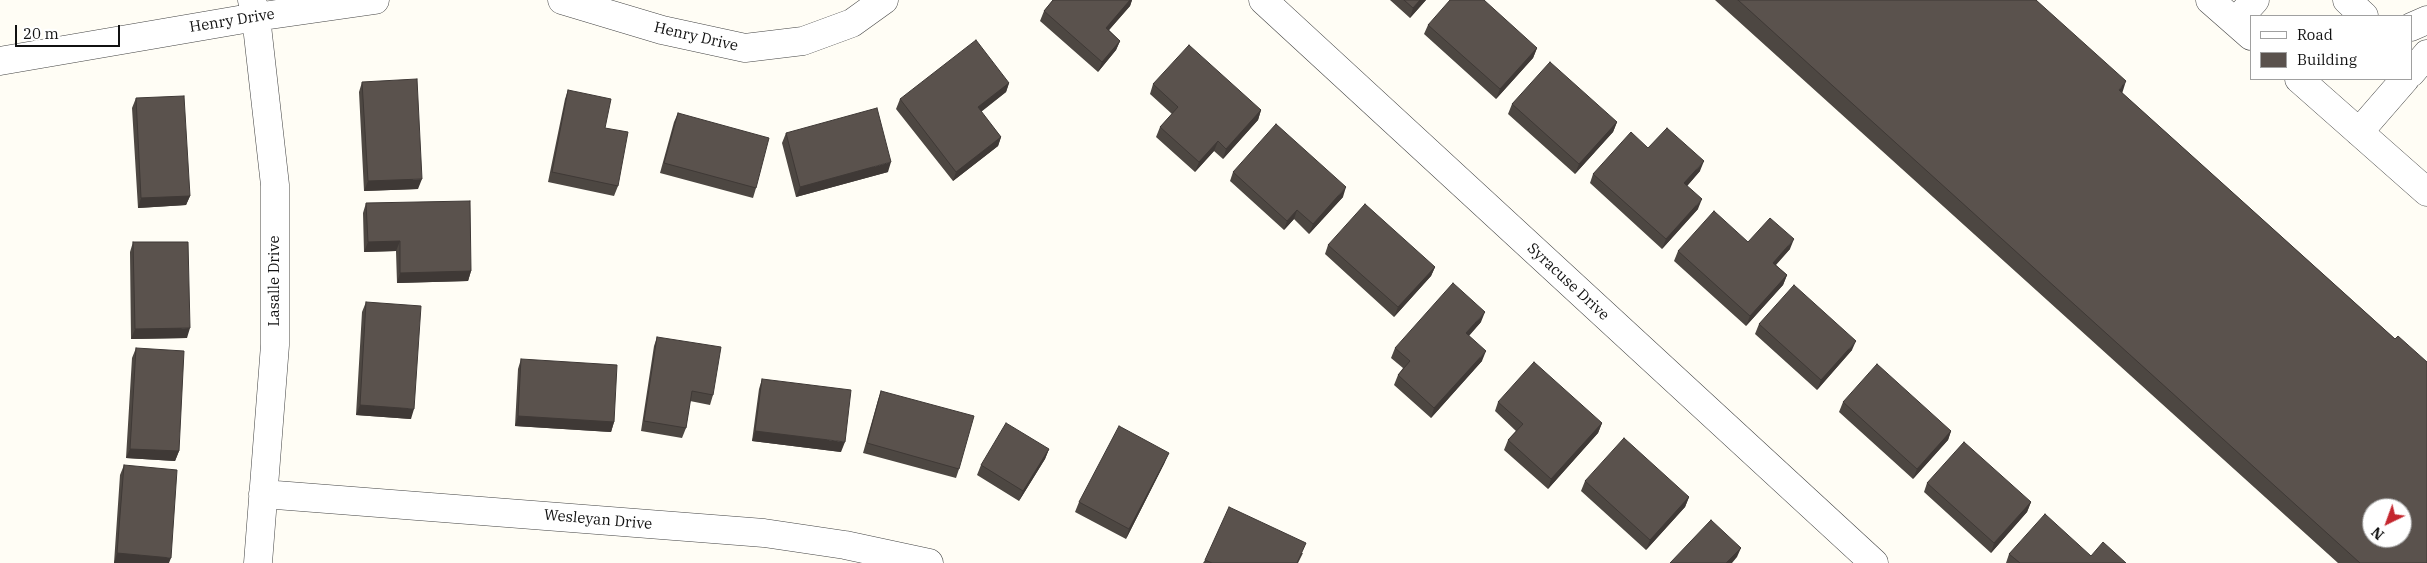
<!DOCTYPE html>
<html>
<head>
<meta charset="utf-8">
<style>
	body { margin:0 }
	#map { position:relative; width:2427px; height:563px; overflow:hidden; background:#fffdf5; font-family:"IBM Plex Serif",serif }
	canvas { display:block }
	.legend { position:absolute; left:2250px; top:15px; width:162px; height:65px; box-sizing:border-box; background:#fff; border:1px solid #a0a0a0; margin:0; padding:6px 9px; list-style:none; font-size:15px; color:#111 }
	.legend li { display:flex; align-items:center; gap:10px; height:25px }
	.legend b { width:25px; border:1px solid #a0a0a0 }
	.north { position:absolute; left:2362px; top:498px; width:50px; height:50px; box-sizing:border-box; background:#fff; border:1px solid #a0a0a0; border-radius:50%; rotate:222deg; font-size:14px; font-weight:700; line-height:20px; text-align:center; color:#111 }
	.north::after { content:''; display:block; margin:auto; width:18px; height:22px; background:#c4262e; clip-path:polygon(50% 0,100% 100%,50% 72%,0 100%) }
	.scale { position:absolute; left:15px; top:25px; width:105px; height:22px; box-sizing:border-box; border:2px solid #111; border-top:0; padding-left:6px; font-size:15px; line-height:18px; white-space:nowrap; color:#111; -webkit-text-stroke:4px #fff; paint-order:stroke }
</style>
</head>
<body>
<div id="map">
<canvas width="2427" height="563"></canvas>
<ul class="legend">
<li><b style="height:6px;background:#fff"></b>Road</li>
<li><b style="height:14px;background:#5a524d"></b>Building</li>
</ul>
<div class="north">N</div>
<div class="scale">20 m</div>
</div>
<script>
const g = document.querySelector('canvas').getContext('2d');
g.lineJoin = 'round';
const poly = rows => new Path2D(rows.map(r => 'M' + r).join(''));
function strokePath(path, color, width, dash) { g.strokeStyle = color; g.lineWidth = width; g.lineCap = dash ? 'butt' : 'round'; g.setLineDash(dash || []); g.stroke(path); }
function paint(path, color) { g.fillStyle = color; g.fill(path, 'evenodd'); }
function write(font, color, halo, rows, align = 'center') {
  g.font = font + ' "IBM Plex Serif",serif'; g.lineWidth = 5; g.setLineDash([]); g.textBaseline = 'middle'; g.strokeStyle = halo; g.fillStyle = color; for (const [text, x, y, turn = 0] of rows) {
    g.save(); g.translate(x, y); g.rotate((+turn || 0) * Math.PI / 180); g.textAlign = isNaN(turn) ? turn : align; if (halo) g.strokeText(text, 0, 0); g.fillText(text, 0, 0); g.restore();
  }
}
const minor = poly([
	[252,0,256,17,275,185,275,345,258,563],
	[562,0,662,30,745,48,803,41,852,23,884,0],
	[1263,0,1874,563],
	[2210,0,2251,36],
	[2347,0,2364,16],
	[2235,22,2255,0],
	[2411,27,2427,20],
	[0,61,256,17,375,0],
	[2411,73,2427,54],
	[2299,79,2427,192],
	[2359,132,2405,79],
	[263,494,764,533,845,545,929,563]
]);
const wall = poly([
	[1053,0,1132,0,1130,6,1109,30,1120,41,1116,50,1098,72,1040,21,1044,11],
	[1390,0,1426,0,1410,18],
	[1715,0,2036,0,2122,93,2395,339,2427,563,2338,563],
	[1428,25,1537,48,1533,58,1496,99,1424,34],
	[362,82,418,189,364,191,359,92],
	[1009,83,1006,92,981,112,1001,137,998,146,953,181,896,109,900,99],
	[1153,84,1261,110,1258,120,1223,159,1214,151,1195,172,1156,137,1160,127,1172,114,1150,94],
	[568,90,605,128,618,186,614,196,548,182,565,99],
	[136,98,190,196,186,205,138,208,132,108],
	[1512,104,1617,122,1613,132,1575,174,1508,114],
	[678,113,756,188,753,198,660,173,674,122],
	[786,133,888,172,796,197,782,143],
	[1648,148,1700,171,1687,186,1698,209,1662,249,1590,183,1593,174],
	[1233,172,1343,197,1309,234,1294,219,1284,230,1230,181],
	[366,203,471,271,468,281,397,283,396,251,364,252,363,213],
	[133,242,187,338,131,339,130,252],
	[1748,242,1790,249,1776,265,1787,275,1783,285,1746,326,1674,261,1678,251],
	[1328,245,1435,267,1431,276,1394,317,1325,254],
	[366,302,411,419,356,415,362,312],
	[1481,322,1469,336,1482,361,1431,418,1394,385,1398,375,1403,368,1391,358,1395,348],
	[1759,324,1852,350,1817,390,1755,334],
	[657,337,713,395,710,405,690,401,686,428,682,438,641,431,654,346],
	[136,348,179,451,175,461,126,458,132,358],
	[521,359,614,422,611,432,515,426,518,369],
	[762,379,841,452,752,441,759,389],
	[881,391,959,469,956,478,863,453,878,400],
	[1498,402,1602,423,1598,433,1548,489,1504,450,1508,440,1516,431,1495,411],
	[1843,402,1951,431,1948,440,1913,479,1839,412],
	[1049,449,1045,459,1019,501,977,475,981,465],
	[1165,462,1126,539,1075,512,1079,502],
	[124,465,169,563,114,563,120,475],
	[1585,481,1689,497,1685,507,1646,550,1581,491],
	[1927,483,2031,502,2027,512,1991,553,1924,492],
	[1303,553,1298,563,1203,563,1205,560],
	[2009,554,2091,556,2126,563,2006,563]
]);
const shadedWall = poly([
	[1130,0,1132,0,1130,6,1102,38,1106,28],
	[1420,0,1426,0,1410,18,1413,8],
	[1120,41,1116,50,1098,72,1102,62],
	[1537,48,1533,58,1496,99,1500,89],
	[2126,81,2121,97,2119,90],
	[1009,83,1006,92,974,117,978,107],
	[1261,110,1258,120,1223,159,1226,149],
	[1617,122,1613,132,1575,174,1579,164],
	[1001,137,998,146,953,181,956,172],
	[1218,141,1214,151,1195,172,1199,162],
	[1704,161,1700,171,1681,193,1684,183],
	[891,162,888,172,796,197,800,187],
	[422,179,418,189,364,191,368,181],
	[1346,187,1343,197,1309,234,1313,224],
	[190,196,186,205,138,208,141,198],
	[1702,199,1698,209,1662,249,1666,239],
	[1297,210,1294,219,1284,230,1287,221],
	[1794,239,1790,249,1769,272,1773,263],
	[400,241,396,251,364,252,368,242],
	[1435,267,1431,276,1394,317,1398,307],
	[471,271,468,281,397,283,400,273],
	[1787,275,1783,285,1746,326,1750,316],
	[1485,312,1481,322,1462,343,1466,333],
	[190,328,187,338,131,339,135,329],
	[1856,341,1852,350,1817,390,1821,380],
	[1486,351,1482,361,1431,418,1434,408],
	[360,405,414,409,411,419,356,415],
	[518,416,614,422,611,432,515,426],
	[1602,423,1598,433,1548,489,1551,479],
	[755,431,845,442,841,452,752,441],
	[1951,431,1948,440,1913,479,1917,469],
	[130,449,179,451,175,461,126,458],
	[1049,449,1045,459,1019,501,1023,491],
	[1169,453,1165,462,1126,539,1129,529],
	[1689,497,1685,507,1646,550,1650,540],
	[2031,502,2027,512,1991,553,1994,543],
	[1741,548,1737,557,1732,563,1726,563],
	[117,553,171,558,169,563,114,563]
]);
const building = poly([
	[1053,0,1130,0,1106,28,1120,41,1102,62,1044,11,1053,0],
	[1404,0,1420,0,1413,8,1404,0],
	[1450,0,1484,0,1537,48,1500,89,1428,25,1450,0],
	[1738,0,2036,0,2126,81,2119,90,2395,339,2398,336,2427,362,2427,563,2360,563,1738,0],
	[2372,508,2402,508,2402,538,2372,538,2372,508],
	[976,40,1009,83,978,107,1001,137,956,172,900,99,976,40],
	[1189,45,1261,110,1226,149,1218,141,1199,162,1160,127,1178,107,1153,84,1189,45],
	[1550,62,1617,122,1579,164,1512,104,1550,62],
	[417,79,422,179,368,181,362,82,417,79],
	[568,90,611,99,605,128,628,132,618,186,552,172,568,90],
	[184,96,190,196,141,198,136,98,184,96],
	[877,108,891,162,800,187,786,133,877,108],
	[678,113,769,138,756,188,664,163,678,113],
	[1276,124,1346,187,1313,224,1297,210,1287,221,1233,172,1276,124],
	[1667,128,1704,161,1684,183,1702,199,1666,239,1593,174,1631,132,1648,148,1667,128],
	[470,201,471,271,400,273,400,241,368,242,366,203,470,201],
	[1365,204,1435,267,1398,307,1328,245,1365,204],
	[1714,211,1748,242,1770,218,1794,239,1773,263,1787,275,1750,316,1678,251,1714,211],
	[133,242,188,242,190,328,135,329,133,242],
	[1453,283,1485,312,1466,333,1486,351,1434,408,1398,375,1410,361,1395,348,1453,283],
	[1794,285,1856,341,1821,380,1759,324,1794,285],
	[366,302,421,306,414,409,360,405,366,302],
	[657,337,721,347,713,395,692,391,686,428,644,421,657,337],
	[136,348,184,351,179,451,130,449,136,348],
	[521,359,617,365,614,422,518,416,521,359],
	[1534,362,1602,423,1551,479,1508,440,1523,424,1498,402,1534,362],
	[1877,364,1951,431,1917,469,1843,402,1877,364],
	[762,379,851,390,845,442,755,431,762,379],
	[881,391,974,416,959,469,867,443,881,391],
	[1006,423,1049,449,1023,491,981,465,1006,423],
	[1119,426,1169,453,1129,529,1079,502,1119,426],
	[1624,438,1689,497,1650,540,1585,481,1624,438],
	[1964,442,2031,502,1994,543,1927,483,1964,442],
	[124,465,177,470,171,558,117,553,124,465],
	[1229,507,1306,543,1297,563,1212,563,1205,560,1229,507],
	[2045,514,2091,556,2103,542,2126,563,2020,563,2009,554,2045,514],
	[1711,520,1741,548,1726,563,1670,563,1711,520]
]);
const streetNames = [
	["Henry Drive",232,21,-9],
	["Henry Drive",696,37,13],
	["Lasalle Drive",275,281,-90],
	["Syracuse Drive",1568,282,43],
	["Wesleyan Drive",598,520,5]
];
strokePath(minor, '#444', 29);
strokePath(minor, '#fff', 28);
paint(wall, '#4d4742');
paint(shadedWall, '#3f3936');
paint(building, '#5a524d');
strokePath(building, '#3f3936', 1);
write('15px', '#111', '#fff', streetNames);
</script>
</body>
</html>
